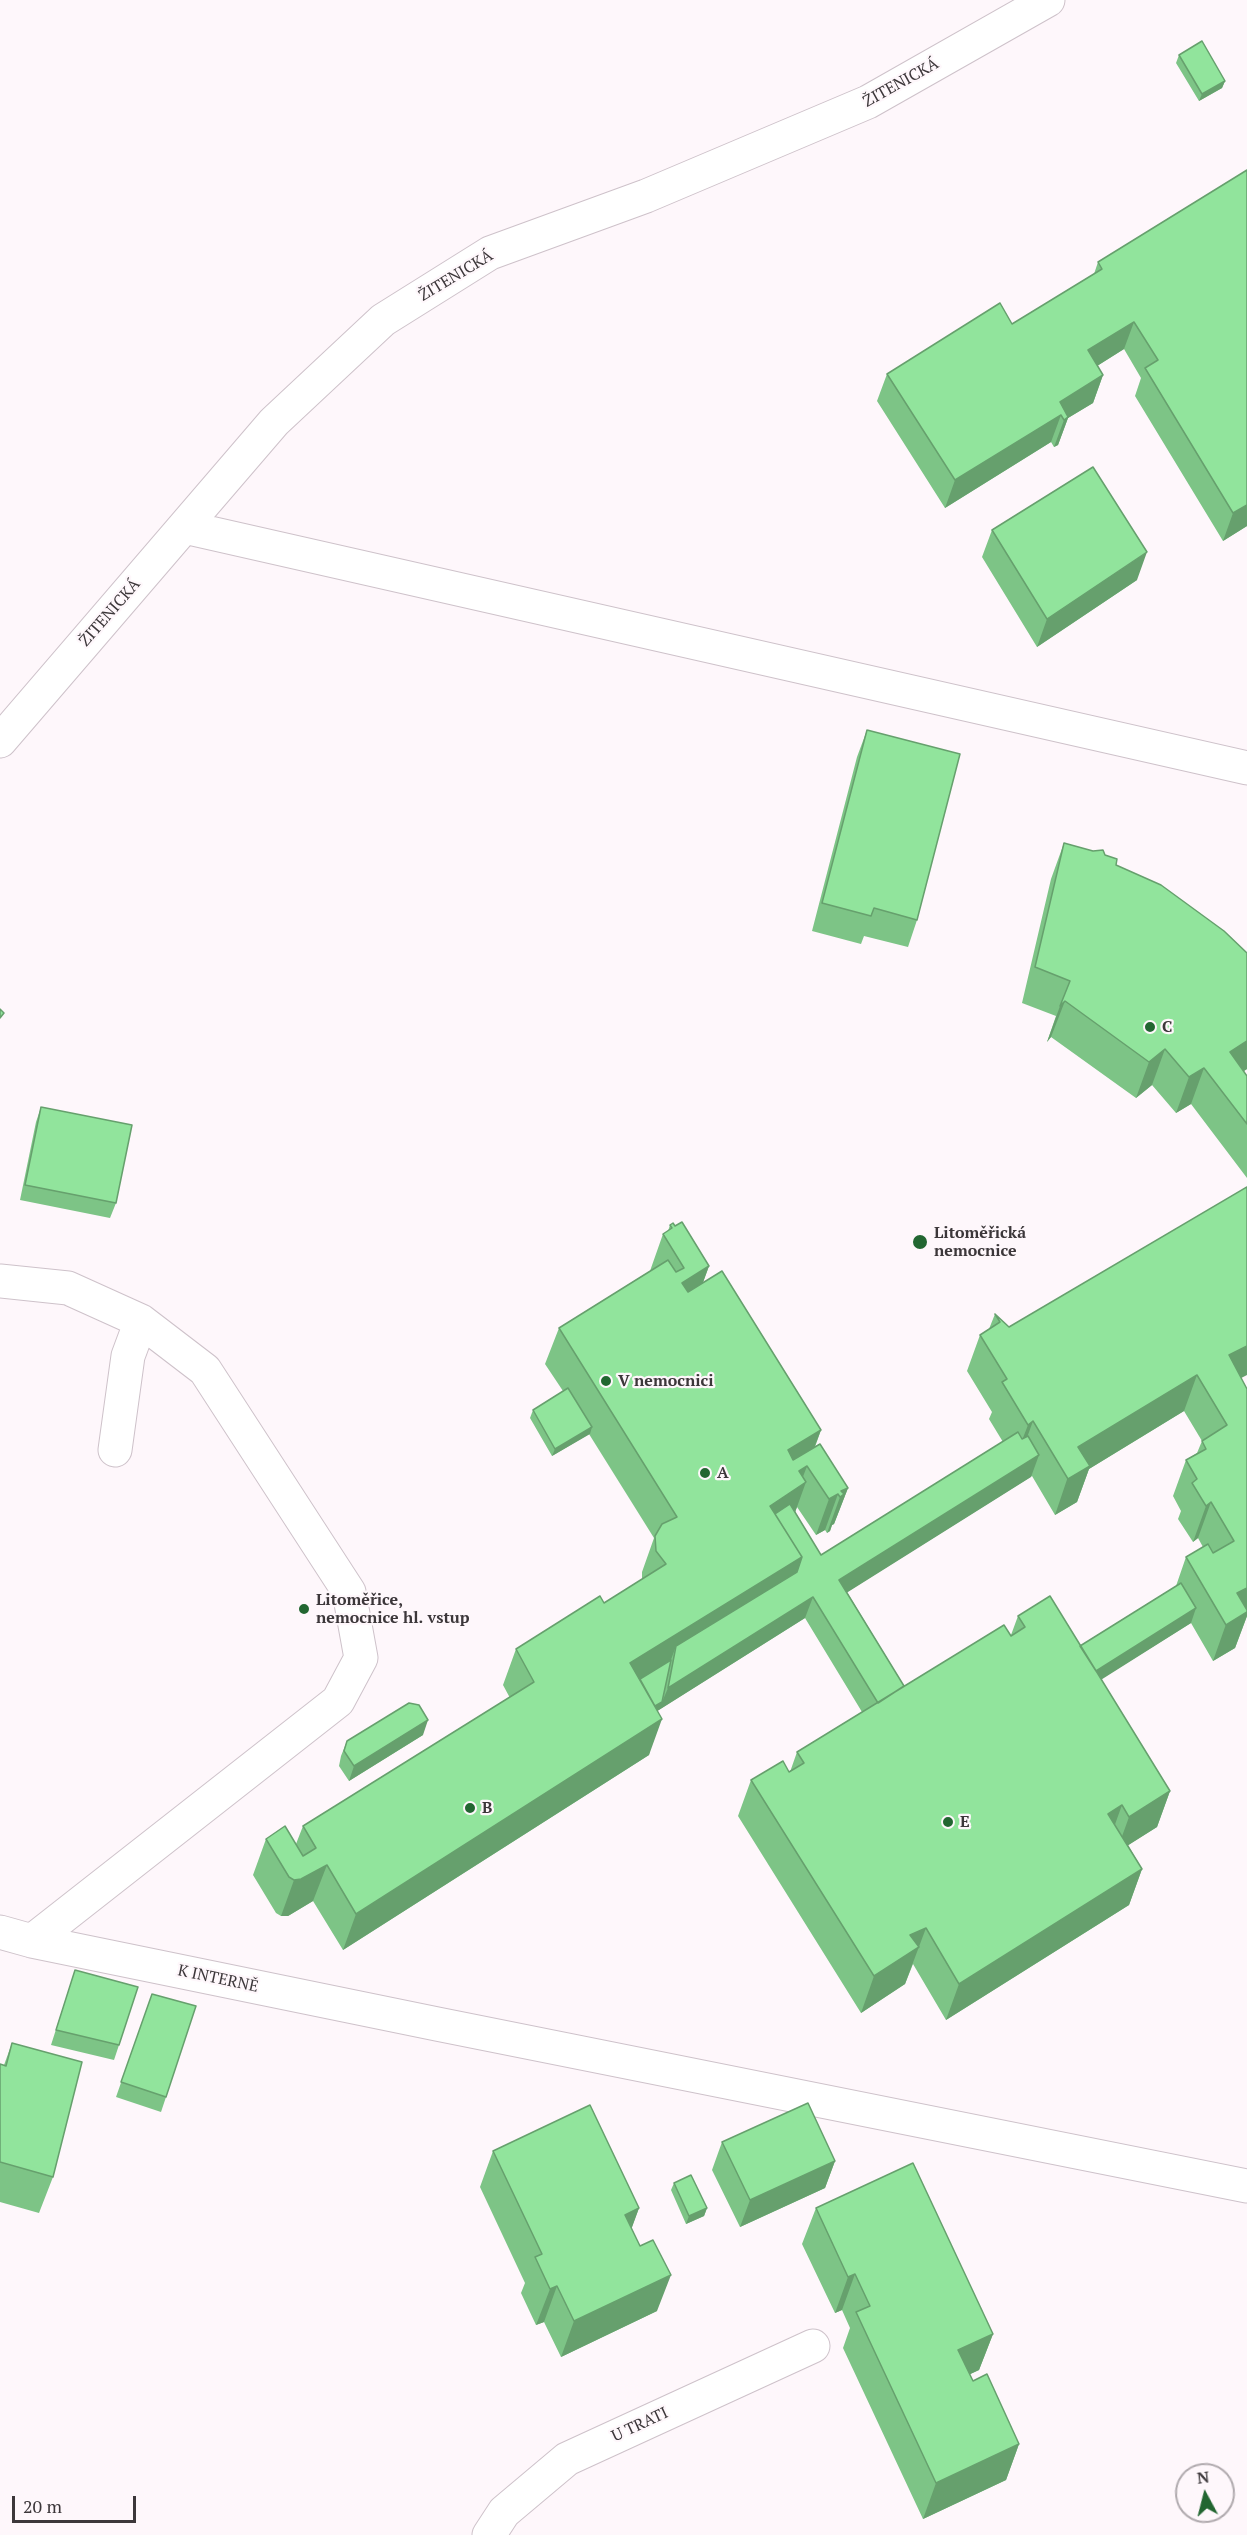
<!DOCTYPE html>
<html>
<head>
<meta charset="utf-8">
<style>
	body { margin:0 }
	#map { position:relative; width:1247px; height:2535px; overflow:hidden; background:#fef7fb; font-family:"PT Serif",serif }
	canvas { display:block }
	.north { position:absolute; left:1175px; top:2463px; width:60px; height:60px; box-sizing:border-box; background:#fef7fb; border:2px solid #b0aaae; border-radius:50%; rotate:353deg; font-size:16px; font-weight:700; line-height:24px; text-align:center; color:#3c373a }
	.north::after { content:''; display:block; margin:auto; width:21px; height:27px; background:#226631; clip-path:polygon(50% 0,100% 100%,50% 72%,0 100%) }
	.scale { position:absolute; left:12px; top:2496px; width:124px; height:27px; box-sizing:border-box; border:3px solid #3c373a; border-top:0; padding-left:8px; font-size:18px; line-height:21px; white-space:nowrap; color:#3c373a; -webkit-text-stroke:4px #fef7fb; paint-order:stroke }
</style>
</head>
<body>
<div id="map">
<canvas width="1247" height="2535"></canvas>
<div class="north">N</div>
<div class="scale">20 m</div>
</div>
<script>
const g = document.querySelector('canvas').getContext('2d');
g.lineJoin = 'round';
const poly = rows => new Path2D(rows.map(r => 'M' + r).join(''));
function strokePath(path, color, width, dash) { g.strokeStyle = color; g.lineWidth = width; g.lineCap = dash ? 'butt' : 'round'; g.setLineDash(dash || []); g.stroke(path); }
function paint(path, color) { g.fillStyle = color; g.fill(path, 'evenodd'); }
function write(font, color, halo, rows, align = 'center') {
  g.font = font + ' "PT Serif",serif'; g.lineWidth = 4.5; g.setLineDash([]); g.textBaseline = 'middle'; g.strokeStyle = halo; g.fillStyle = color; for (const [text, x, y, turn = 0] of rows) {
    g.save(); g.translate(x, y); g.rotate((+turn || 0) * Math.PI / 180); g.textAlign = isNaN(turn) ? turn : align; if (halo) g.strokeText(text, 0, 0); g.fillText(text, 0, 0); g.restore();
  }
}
const minor = poly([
	[184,527,1247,768],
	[0,741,274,422,383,320,490,253,646,196,868,102,1048,0],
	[0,1281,68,1288,141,1321,205,1370,349,1592,361,1658,338,1701,32,1941],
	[115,1450,128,1356,141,1321],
	[0,1932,32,1941,437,2024,1247,2186],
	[489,2535,504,2512,567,2459,813,2346]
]);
const wall = poly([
	[1179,55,1225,81,1222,88,1199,101,1176,63],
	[1247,170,1247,526,1223,541,1135,396,1141,378,1124,349,1097,366,1103,375,1093,403,1068,418,1058,445,1054,447,1051,442,945,508,877,401,887,374,1012,324,1094,274,1098,262],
	[992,530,1137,580,1037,647,982,557],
	[867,730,917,920,908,947,864,936,861,944,812,931,857,757],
	[1064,843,1105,855,1116,865,1247,953,1247,1069,1244,1071,1247,1076,1247,1178,1191,1104,1176,1113,1152,1085,1136,1098,1051,1037,1047,1042,1056,1016,1022,1003,1051,879],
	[41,1107,116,1203,110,1218,20,1200,36,1122],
	[670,1225,709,1266,703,1282,821,1430,815,1447,848,1488,834,1524,832,1525,830,1531,827,1533,825,1530,816,1535,797,1507,795,1512,821,1555,1003,1442,989,1419,992,1412,967,1371,980,1335,989,1329,995,1314,1009,1327,1241,1378,1247,1389,1247,1616,1235,1648,1213,1661,1191,1623,1101,1679,1170,1791,1157,1827,1128,1845,1142,1869,1129,1905,946,2020,913,1964,905,1984,861,2013,738,1816,751,1780,790,1772,797,1752,862,1712,805,1618,657,1711,649,1755,343,1950,313,1901,288,1916,281,1916,276,1913,253,1875,266,1839,296,1844,303,1826,510,1698,503,1685,516,1649,604,1603,642,1579,642,1572,654,1538,589,1434,552,1456,530,1418,533,1410,563,1391,545,1364,559,1328,650,1271,663,1234,668,1231],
	[1184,1411,1202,1441,1197,1453,1186,1460,1173,1496,1181,1511,1178,1519,1193,1542,1198,1538,1203,1547,1186,1557,1176,1586,1080,1646,1018,1616,1011,1635,904,1686,847,1592,1032,1476,1055,1515,1077,1502,1089,1469],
	[423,1735,349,1781,339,1766,341,1756,347,1741],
	[75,1970,119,2045,114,2060,51,2045],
	[152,1994,166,2097,161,2112,116,2097],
	[12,2043,53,2177,39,2213,0,2202,0,2064,4,2065],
	[722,2142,835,2161,825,2188,740,2227,712,2170],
	[493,2151,639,2208,631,2229,657,2311,561,2357,544,2322,536,2325,521,2293,525,2283,480,2187],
	[674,2183,707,2208,704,2216,686,2224,671,2190],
	[816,2208,993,2334,979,2370,970,2374,973,2381,1019,2444,1006,2480,923,2519,843,2348,850,2328,842,2310,835,2313,802,2244]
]);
const shadedWall = poly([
	[1225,81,1222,88,1199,101,1202,94],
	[1134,322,1124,349,1078,378,1088,350],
	[1103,375,1093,403,1068,418,1058,445,1054,447,1064,420,1061,415,1051,442,945,508,955,480,1060,402],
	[1247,505,1247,526,1223,541,1233,513],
	[1147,552,1137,580,1037,647,1047,619],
	[1065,1001,1051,1037,1047,1042,1060,1006],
	[1247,1041,1247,1069,1219,1087,1230,1052],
	[1165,1049,1152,1085,1136,1098,1149,1062],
	[1204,1068,1191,1104,1176,1113,1189,1077],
	[709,1266,696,1302,669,1319,682,1283],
	[1247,1346,1247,1375,1216,1391,1229,1355],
	[1197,1375,1184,1411,1089,1469,1077,1502,1055,1515,1078,1447],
	[1033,1421,1020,1457,1014,1461,1028,1425],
	[592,1427,590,1434,552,1456,555,1449],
	[821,1430,799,1487,806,1482,793,1518,765,1521,788,1450],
	[1039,1455,1031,1477,832,1602,839,1580],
	[848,1488,834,1524,832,1525,830,1531,827,1533,840,1497,841,1491],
	[838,1494,825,1530,816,1535,829,1499],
	[1211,1502,1198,1538,1193,1542,1206,1506],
	[802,1557,789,1593,676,1646,668,1668,622,1696,630,1663],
	[1247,1588,1247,1616,1235,1648,1213,1661,1237,1593],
	[813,1597,805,1618,632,1727,635,1720,662,1702,668,1688],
	[1196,1608,1191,1623,1077,1695,1082,1680],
	[662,1719,649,1755,343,1950,356,1914],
	[428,1720,423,1735,349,1781,354,1766],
	[1170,1791,1157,1827,1116,1853,1129,1817],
	[1122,1805,1109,1841,1108,1814],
	[327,1865,313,1901,288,1916,281,1916,294,1880],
	[1142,1869,1129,1905,946,2020,959,1984],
	[926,1928,905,1984,861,2013,874,1976,910,1935],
	[835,2161,825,2188,740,2227,750,2200],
	[639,2208,626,2244,625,2215],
	[707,2208,704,2216,686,2224,689,2216],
	[855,2274,842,2310,835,2313,848,2277],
	[671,2275,657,2311,561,2357,574,2321],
	[557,2286,544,2322,536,2325,550,2289],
	[993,2334,979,2370,945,2386,958,2350],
	[1019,2444,1006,2480,923,2519,936,2483]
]);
const building = poly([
	[1202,41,1225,81,1202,94,1179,55,1202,41],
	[1247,170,1247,505,1233,513,1145,368,1158,360,1134,322,1088,350,1103,375,1060,402,1068,417,1064,420,1061,415,955,480,887,374,1000,303,1012,324,1102,269,1098,262,1247,170],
	[1093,467,1147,552,1047,619,992,530,1093,467],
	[867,730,960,754,917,920,874,908,871,916,822,903,867,730],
	[1064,843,1093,851,1103,850,1105,855,1117,859,1116,865,1161,885,1224,931,1247,953,1247,1041,1230,1052,1247,1076,1247,1124,1204,1068,1189,1077,1165,1049,1149,1062,1065,1001,1060,1006,1070,981,1035,967,1064,843],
	[0,1009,4,1013,0,1018,0,1009],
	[41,1107,132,1125,116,1203,25,1185,41,1107],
	[1247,1187,1247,1346,1229,1355,1247,1389,1247,1588,1237,1593,1247,1610,1247,1612,1226,1625,1186,1557,1208,1544,1213,1553,1234,1541,1211,1502,1206,1506,1192,1483,1197,1479,1186,1460,1206,1449,1202,1441,1227,1425,1197,1375,1078,1447,1090,1466,1068,1479,1033,1421,1028,1425,1002,1382,1007,1379,980,1335,1000,1322,995,1314,1009,1327,1247,1187],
	[682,1222,709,1266,682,1283,688,1292,722,1271,821,1430,788,1450,793,1460,820,1444,848,1488,841,1491,844,1494,840,1497,838,1494,829,1499,807,1466,799,1471,806,1482,770,1506,802,1557,630,1663,662,1719,356,1914,327,1865,301,1879,294,1880,289,1877,266,1839,285,1826,303,1856,316,1848,303,1826,534,1682,516,1649,600,1596,604,1603,666,1564,656,1551,655,1536,662,1524,677,1517,559,1328,668,1260,676,1272,684,1268,663,1234,672,1228,670,1225,673,1223,675,1226,682,1222],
	[568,1388,592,1427,555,1449,533,1410,568,1388],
	[1018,1432,1022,1439,1028,1436,1039,1455,839,1580,904,1686,878,1703,813,1597,668,1688,676,1646,797,1572,802,1557,775,1514,790,1504,821,1555,1018,1432],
	[1181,1583,1196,1608,1096,1671,1080,1646,1181,1583],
	[1050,1596,1170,1791,1129,1817,1122,1805,1108,1814,1142,1869,959,1984,926,1928,910,1935,919,1947,874,1976,751,1780,783,1761,789,1772,804,1763,797,1752,1004,1625,1011,1636,1025,1627,1018,1616,1050,1596],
	[671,1660,662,1702,655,1706,640,1679,671,1660],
	[409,1703,419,1705,428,1720,354,1766,344,1751,347,1741,409,1703],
	[75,1970,138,1987,119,2045,56,2030,75,1970],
	[152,1994,196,2006,166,2097,121,2082,152,1994],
	[12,2043,82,2062,53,2177,0,2162,0,2064,6,2066,12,2043],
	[808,2103,835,2161,750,2200,722,2142,808,2103],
	[590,2105,639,2208,625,2215,640,2246,653,2240,671,2275,574,2321,557,2286,550,2289,535,2257,542,2254,493,2151,590,2105],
	[913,2163,993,2334,958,2350,973,2381,987,2374,1019,2444,936,2483,856,2312,870,2306,855,2274,848,2277,816,2208,913,2163],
	[691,2175,707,2208,689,2216,674,2183,691,2175]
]);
const markers = [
	[1150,1027,6,"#226631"],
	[920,1242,8,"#226631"],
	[606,1381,6,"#226631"],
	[705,1473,6,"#226631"],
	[304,1609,6,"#226631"],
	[470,1808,6,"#226631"],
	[948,1822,6,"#226631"]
];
const streetNames = [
	["ŽITENICKÁ",901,83,-29],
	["ŽITENICKÁ",456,276,-31],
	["ŽITENICKÁ",110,613,-49],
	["K INTERNĚ",218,1979,12],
	["U TRATI",640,2425,-25]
];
const poiNames = [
	["C",1162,1027],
	["Litoměřická",934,1233],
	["nemocnice",934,1251],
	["V nemocnici",618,1381],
	["A",717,1473],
	["Litoměřice,",316,1600],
	["nemocnice hl. vstup",316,1618],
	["B",482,1808],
	["E",960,1822]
];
strokePath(minor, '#cec2ca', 35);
strokePath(minor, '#fff', 33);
paint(wall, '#7dc486');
paint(shadedWall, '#66a06d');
paint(building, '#91e49c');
strokePath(building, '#66a06d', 1.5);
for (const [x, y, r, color] of markers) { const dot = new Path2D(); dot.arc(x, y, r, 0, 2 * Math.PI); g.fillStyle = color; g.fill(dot); strokePath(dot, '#fef7fb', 2); }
write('16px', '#3c373a', '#fef7fb', streetNames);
write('bold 16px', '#3c373a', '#fef7fb', poiNames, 'left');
</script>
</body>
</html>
